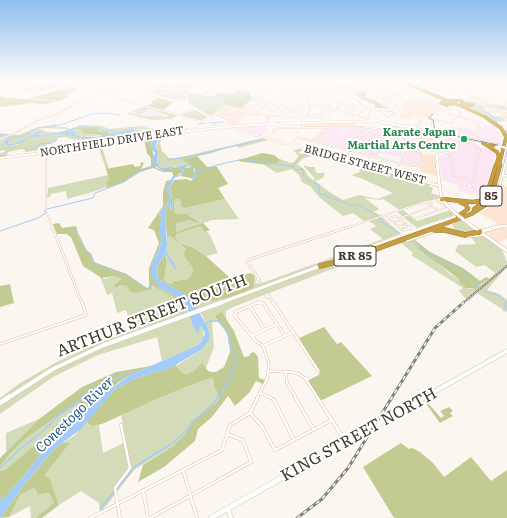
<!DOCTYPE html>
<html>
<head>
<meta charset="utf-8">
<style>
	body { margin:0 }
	canvas { display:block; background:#fcf6f1 }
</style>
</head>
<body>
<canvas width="507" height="518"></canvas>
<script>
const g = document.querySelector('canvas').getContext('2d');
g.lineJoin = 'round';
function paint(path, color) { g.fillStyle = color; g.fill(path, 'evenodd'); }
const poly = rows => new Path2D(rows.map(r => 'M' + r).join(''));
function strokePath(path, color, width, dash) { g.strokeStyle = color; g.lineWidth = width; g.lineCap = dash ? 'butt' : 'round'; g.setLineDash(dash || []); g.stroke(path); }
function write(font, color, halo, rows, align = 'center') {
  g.font = font + ' Literata,serif'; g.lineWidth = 4; g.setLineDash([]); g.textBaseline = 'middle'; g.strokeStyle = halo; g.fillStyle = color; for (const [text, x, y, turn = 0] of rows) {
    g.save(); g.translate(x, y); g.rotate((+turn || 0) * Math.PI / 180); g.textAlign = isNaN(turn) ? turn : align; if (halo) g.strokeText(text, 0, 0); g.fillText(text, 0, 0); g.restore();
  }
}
const built = poly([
	[478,94,489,99,488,102,494,104,484,106,507,110,507,118,504,117,503,114,484,112,482,108,483,106,467,100,479,96],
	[430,99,438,103,443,108,433,114,429,118,411,115,410,116,415,118,400,119,403,109,404,100],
	[223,105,238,108,263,112,260,115,246,114,238,122,239,125,231,126,228,122,223,118,211,116],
	[357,121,356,127,300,128,300,124],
	[393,124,416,129,415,131,420,132,421,130,433,132,434,151,422,149,421,136,419,135,405,131,390,130],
	[422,154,435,155,437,176,422,172,418,167,423,165],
	[500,185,507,187,507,226,497,225,494,221,479,213,488,208,494,200,496,200],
	[499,228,507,228,507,239,498,243,485,232]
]);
const industrial = poly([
	[140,108,151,109,172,116,164,118,151,117,127,113],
	[269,125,261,137,234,129,237,127],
	[479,126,494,126,500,134,500,144,475,140],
	[354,127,349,149,315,140,325,131,325,128],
	[362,127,405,132,416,135,420,138,420,149,392,145,355,136,357,128],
	[448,127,461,127,476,130,473,139,449,135],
	[354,137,402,147,402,157,379,153,378,156,351,149],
	[448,140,473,144,497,153,484,192,481,197,459,191,458,185,442,180,439,156,444,157,444,153,451,154],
	[404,148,420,150,419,165,402,163]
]);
const green = poly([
	[157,80,210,80,198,81,203,83,189,93,201,95,203,95,205,91,209,92,203,96,210,97,214,97,217,94,216,93,219,92,234,94,235,93,232,92,233,91,239,90,243,87,242,85,245,85,248,82,245,81,245,80,252,83,258,82,267,84,265,86,260,86,258,83,252,83,250,85,247,84,242,89,251,93,251,97,254,97,243,106,246,108,244,109,224,105,211,116,191,106,187,99,173,100,147,94,156,90,154,86,160,86],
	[53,81,65,85,24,96,42,90,39,89,31,91,24,89,15,93,11,92],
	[468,100,483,106,494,104,506,106,507,110,483,106,482,108,484,111,491,112,488,113,495,117,507,118,504,118,507,121,497,122,505,130,507,130,507,136,498,125,493,120,459,104,465,101,470,103],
	[144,106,178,115,171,119,152,120,126,114],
	[149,109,161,112,160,113,170,116,164,117,158,115,159,116,158,117,154,116,150,117,129,113,132,111,140,114],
	[195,110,209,116,200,121,181,115],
	[57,124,55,127,65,127,72,130,79,126,86,125,101,126,110,129,141,126,159,131,161,133,157,134,154,131,150,129,132,129,110,135,108,132,98,131,97,128,85,126,80,127,86,128,80,127,76,130,81,130,84,134,101,136,81,137,74,134,74,132,66,132,67,130,65,129,47,128,38,129,47,131,46,132,62,132,35,135,42,132,40,130,41,131,14,144,8,144,8,139,0,140,0,133,19,135,35,128],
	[128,130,131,131,127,134,130,134,132,131,140,130,146,131,150,135,114,141,113,138,104,139,104,143,98,144,95,139,75,140,65,137,57,138,56,141,46,145,46,149,25,152,25,150,21,149,8,152,6,157,0,158,0,154,6,151,3,150,0,151,0,141,4,141,6,145,16,145,23,143,23,141,28,138,59,134,71,134,78,138,98,138,123,135,121,133],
	[188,132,182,133,185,136,176,135,161,138,160,143,162,151,169,158,177,158,263,138,269,140,238,148,235,145,209,154,183,159,189,165,184,168,181,167,185,165,161,168,157,164,158,151,155,148,158,143,157,135],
	[128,139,129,141,102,147,109,169,106,169,98,145],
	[301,149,303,149,298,153,302,154,307,150,311,151,308,153,312,155,315,152,320,154,304,158,297,164,304,169,308,176,313,180,315,179,303,165,309,167,315,167,315,170,317,173,325,173,323,178,315,181,331,193,343,200,359,195,378,199,393,193,363,179,351,175,360,172,359,170,365,166,412,178,411,182,422,186,425,185,422,184,423,181,430,183,429,186,433,188,431,193,440,196,440,198,400,210,383,199,380,200,365,198,379,209,374,212,381,216,364,221,353,213,343,216,319,197,311,187,302,182,299,175,292,169,277,173,263,164,269,165,280,159,290,163,294,162,299,156,293,150],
	[108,175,109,179,106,184,107,187,89,193,67,199,66,191,51,194,50,197,47,198,48,188],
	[174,199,179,199,185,208,225,199,239,219,212,220,176,233,176,224,189,220,195,223,201,222,201,220,197,221,188,215,190,213,177,214,174,212],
	[403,210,417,221,450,210,455,215,417,228,397,212],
	[382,217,401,234,197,310,192,301,186,295,197,302,200,300,212,301,218,300,254,287,255,283,259,284,261,282,262,283,383,239,370,229,376,226,369,221],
	[460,219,475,230,475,231,463,232,455,229,452,225],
	[201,226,210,235,218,253,206,256,192,247,180,243,175,237,177,234],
	[170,236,186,249,186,259,193,268,193,272,188,279,174,281,171,284,164,280,167,261,167,256,174,268,165,251,167,237],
	[484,236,501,247,507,262,507,267,487,290,499,294,507,300,507,312,503,311,502,309,477,293,469,301,465,298,459,291,463,288,411,255,413,253,401,243,420,237,413,241,450,274,459,279,461,284,468,289,477,289,480,284,487,281,495,273,485,265,476,267,455,251,458,245,476,244,471,237],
	[382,247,384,249,233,307,226,311,226,320,224,314,215,320,217,321,212,322,214,347,206,368,202,362,194,371,187,374,182,373,176,366,201,350,209,331,202,315,198,312,324,266],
	[100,276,104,279,115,276,122,279,118,288,121,285,126,285,130,292,149,291,152,284,182,302,190,314,202,326,204,338,196,346,162,361,157,337,98,355,53,377,0,414,0,398,20,383,57,362,91,346,133,330,126,310,117,313,112,293,107,295],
	[213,378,214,386,219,396,219,399,216,403,194,420,185,434,173,446,134,470,103,510,100,511,99,503,81,491,59,505,50,479,45,475,70,443,62,443,74,436,87,421,88,424,93,426,99,425,103,453,126,442,121,415,159,398,199,382],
	[78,400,81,403,71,415,51,428,57,431,55,436,32,447,14,464,4,470,0,471,0,466,8,456,25,439],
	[39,419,6,452,6,433],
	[35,487,44,493,49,493,54,503,35,518,31,518,30,506,9,517,20,495]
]);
const forest = poly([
	[343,83,353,84,351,89,353,91,368,91,366,95,367,98,375,100,387,108,375,108,375,105,359,98,357,95,353,93,361,93,352,91,349,88,351,88,350,87,351,86,345,85],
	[72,86,80,89,66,96,69,97,59,101,30,98],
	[240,90,251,93,251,97,254,97,241,108,223,104,227,100,212,97,219,92,233,95,235,93,233,92],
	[0,96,9,98,56,101,46,104,32,103,0,107],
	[158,98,173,102,174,102,163,110,146,106,153,103,150,102],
	[80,127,97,128,98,131,108,132,110,135,101,136,101,135,84,134,81,130,75,129],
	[143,136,150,136,156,168,162,170,179,167,182,169,183,172,174,177,172,172,163,172,153,168,139,172,124,182,107,188,106,183,109,179,106,169,133,164,135,167,140,166,141,162,144,163,141,169,151,166,151,158,147,153],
	[262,153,274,155,280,160,276,163,269,165,237,161],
	[197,156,207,167,215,166,217,167,228,184,218,188,225,199,185,208,181,206,181,202,179,199,174,199,174,212,177,214,191,213,188,215,197,221,203,221,195,223,189,220,176,224,176,232,203,223,210,230,205,232,201,226,177,234,175,237,180,243,192,247,206,256,230,278,251,273,255,276,254,287,249,290,241,294,205,303,200,300,197,302,165,283,158,279,157,271,158,265,165,254,167,261,164,280,167,282,171,284,174,281,188,279,193,272,193,268,186,259,184,253,186,249,170,236,167,237,165,211,170,204,171,205,170,209,172,210,173,208,171,191,169,189,174,180,187,179,191,181,195,177,196,171,193,167,195,173,191,178,180,176,182,175,184,168,192,167,182,159],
	[170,180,166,190,169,194,169,201,159,214,161,216,162,238,158,252,152,263,160,288,171,293,182,302,152,285,151,290,135,293,130,292,126,285,121,285,116,288,114,285,122,279,115,276,102,278,83,266,71,237,66,234,57,234,53,224,59,223,62,228,76,226,78,235,86,250,91,254,94,262,126,274,147,288,149,287,149,268,159,243,154,230,148,228,163,206,163,192,166,181],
	[415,240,430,252,463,268,480,281,486,277,490,279,480,284,477,289,466,288,460,283,459,279,417,248,420,247,413,241],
	[10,284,14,303,0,307,0,286],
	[222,312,234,331,244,357,249,356,251,353,254,352,258,357,259,378,265,380,263,384,256,381,249,393,235,406,228,396,212,417,198,429,195,441,164,467,138,482,143,465,173,446,185,434,194,420,216,403,219,399,219,396,214,386,213,378,199,382,159,398,102,424,93,426,88,424,87,421,115,389,139,377,168,369,177,364,176,366,182,373,187,374,194,371,202,362,208,371,211,372,216,372,224,367,230,352,229,340,226,332,215,317,219,313],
	[324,327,337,344,341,342,372,376,320,401,309,382,309,380,319,375,320,371,299,338],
	[151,366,130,375,119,382,39,456,24,476,5,497,0,500,0,471,4,470,13,464,32,447,55,436,57,431,51,428,71,415,80,403,78,401,25,439,8,456,0,466,0,458,39,419,82,387,116,372],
	[428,403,441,418,444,416,440,411,449,407,453,411,450,413,453,416,440,423,426,404],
	[62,443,70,443,45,475,50,479,59,505,42,518,35,518,54,503,49,493,44,493,38,495,35,487,20,495,9,517,0,518,27,481,54,449],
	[401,443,409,449,412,448,420,452,433,463,444,477,471,457,491,481,507,470,507,518,394,518,363,467]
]);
const water = poly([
	[79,126,75,130,65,132,75,132,74,134,81,137,96,137,132,129,154,131,157,132,156,133,159,138,155,148,158,151,157,164,161,168,189,165,194,167,198,171,194,178,192,179,190,178,195,173,195,169,189,166,184,168,184,173,182,175,174,178,169,189,171,192,173,208,171,211,171,205,170,204,165,211,167,245,165,251,177,268,176,269,174,268,165,254,158,265,157,271,158,279,186,295,192,301,206,324,209,331,209,340,201,350,177,364,168,369,139,377,115,389,81,429,54,449,27,481,0,518,0,500,5,497,24,476,39,456,52,445,100,397,130,375,196,346,201,342,205,334,201,325,198,333,196,331,192,324,190,314,186,306,171,293,160,288,151,275,152,263,158,252,162,238,159,234,161,216,159,214,169,201,169,194,166,190,168,184,173,176,180,175,183,171,182,169,176,167,163,171,154,165,152,161,155,153,153,150,150,150,152,147,151,139,147,132,140,130,132,131,131,133,127,135,85,139,78,138,67,134,59,134,28,138,23,141,23,143,13,145,6,145,4,141,0,141,8,139,8,144,14,144,40,131,35,131,42,131,40,133,44,133,35,135,40,135,61,132]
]);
const streamFar1 = poly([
	[122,80,124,81,123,84,128,88],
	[179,80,181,82],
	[300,80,306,84],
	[322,80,331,81],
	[447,82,452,85,452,87],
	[283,84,285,85],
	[81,85,101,80],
	[308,85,313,90,318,92,324,100],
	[339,85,345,88],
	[450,88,451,91,462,99],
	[178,89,177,86,182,83],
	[179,89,186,93],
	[347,89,354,92],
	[448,92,450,92],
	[189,93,210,98,224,98,228,100,238,99,240,97],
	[355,93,387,109],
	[444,93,447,92],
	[467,95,469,94],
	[468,100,482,107,483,111,495,117,501,117],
	[389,110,396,114],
	[496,118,495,121,507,134],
	[209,123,224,122],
	[198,124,205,123],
	[79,126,98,128,105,131,114,131,116,133],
	[183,132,187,128],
	[0,135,8,135],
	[65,135,69,135],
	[10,136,15,136],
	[158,137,167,134],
	[8,139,25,135,37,128,60,125,92,114,105,113,120,115],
	[32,150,41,144,52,143,57,140,56,138,62,136],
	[314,151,325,149],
	[167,160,193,156,263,139],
	[292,166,297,170,302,169,304,172,303,175,307,180,319,185,319,194,325,194,326,196,351,205,359,205,378,216,383,223,400,233],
	[292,166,303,155,311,152],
	[196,171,205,170,217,165,243,159,291,166],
	[501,175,507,151],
	[76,229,86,250,91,254,94,262,98,265,126,274,147,289,151,286,152,277],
	[0,231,38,218,46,213,44,211,47,209,93,198,95,193,124,182,139,172,155,166],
	[411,241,432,257,454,266,485,292,496,294,506,301,506,303],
	[165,251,167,253]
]);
const stream = poly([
	[506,302,505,306,507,309],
	[206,324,210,321],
	[0,468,20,449,42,432,60,414,76,404,90,390,125,374,136,373],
	[100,509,136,466,174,442,189,428,192,422,212,405,223,391,232,372,236,358,229,342,229,332,218,321,211,321]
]);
const minorFar3 = poly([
	[169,80,176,84],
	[225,80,234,85,256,91,254,100,256,102,302,110],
	[233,80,240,84,244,83,240,80],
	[251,80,253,82,272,83,275,80],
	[266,80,274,81],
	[283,80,305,86],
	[352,80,369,81],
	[381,80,397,82,412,89,393,94],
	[389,80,391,80],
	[411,80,415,83,440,85,437,80],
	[212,81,218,80],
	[212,81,216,83,210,85,205,84,212,81],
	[318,81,323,81,338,92],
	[331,81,368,84],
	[379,81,380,81,381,82,379,82,379,81],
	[417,81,418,81,417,82,417,81],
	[418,81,427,82],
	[198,82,204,82],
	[227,82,215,86,220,87,232,84],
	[298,82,299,82,298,83,298,82],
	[299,82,302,84,300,85],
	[62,83,72,80],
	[132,83,130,81,152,80],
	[332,83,346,92],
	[434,83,440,83],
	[461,83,459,83,481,85],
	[0,84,10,80],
	[176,84,174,88,183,94,187,94],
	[388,84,379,84,377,89,399,95],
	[388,84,396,87,405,86],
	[394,84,396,84,395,85,394,84],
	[417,84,431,90,442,91,438,85],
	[426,84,427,81,438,81],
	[110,85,113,86,111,87],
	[134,85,141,84,143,86],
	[150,85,157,84,154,80],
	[161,85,177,84],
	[317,85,327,89,334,89],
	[337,85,340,84],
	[422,85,440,89],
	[204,86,202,87,222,90],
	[358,86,367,87],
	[196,87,218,92,234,85],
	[448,87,480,92],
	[137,88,132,83,146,82,150,86],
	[247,88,245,89,250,91,262,89,278,91,267,95,263,93],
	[305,88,310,105,362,117,368,120],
	[355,88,356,88,357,89,356,89,355,88],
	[377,88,383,88],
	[383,88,384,88,385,89,383,88],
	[404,88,405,88,406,89,404,89,404,88],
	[104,89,114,91,150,86],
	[225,89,237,89,230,87],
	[252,89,262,86,297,91],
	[283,89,296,85],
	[344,89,348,88,347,86,348,87],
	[357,89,367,89,370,80],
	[398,89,399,89,400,90,398,90,398,89],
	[405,89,409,90],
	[207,90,201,94,211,96,214,94,209,92],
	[286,90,284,93,291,93],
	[289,90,292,88,300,88],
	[318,90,321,91,315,87,316,85,332,83],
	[98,91,108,93],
	[435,91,436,92,434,92,435,91],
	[496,91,507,86],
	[307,92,311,92],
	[387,92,392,89,390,88],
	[96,93,107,87,120,90],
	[120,93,128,92],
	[144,93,151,90,150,86],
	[256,93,269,92,272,90],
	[324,93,325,93,325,94,324,94,324,93],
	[325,93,346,92],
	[351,94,354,99,361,102,358,105],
	[385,94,377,99,392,109],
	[111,95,111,97,216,125],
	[154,95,179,91],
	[302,95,304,95,303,96,302,95],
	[304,95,315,96,319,104,318,107],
	[333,95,329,96,341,95,342,92],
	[384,95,398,101,396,103,390,102],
	[256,96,265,98],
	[293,97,283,95,280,97,295,100],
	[380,97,390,100,389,102,383,103],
	[396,97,402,95,420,94,427,98,403,100],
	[255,99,273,103,269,111,276,111,281,105],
	[471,99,478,96],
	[471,99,473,99,474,100,473,100,471,99],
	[275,100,297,104],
	[379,100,383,100,380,101],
	[326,102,331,106,330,108,327,107,330,107],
	[261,103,257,106,250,105,245,107,260,110,266,105],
	[319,104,340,103,358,105,378,110,401,109],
	[368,105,371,105,371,106,368,105],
	[312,106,306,116,320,117,325,109],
	[348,106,355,107,353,111,346,110,348,106],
	[396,107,395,105,397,105,397,108],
	[291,109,284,109,283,111,295,113,298,108,292,94,292,90],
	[218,110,219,110,220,111,218,111,218,110],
	[378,110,387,117,393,116,385,110],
	[458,110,460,110,460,111,459,111,458,110],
	[493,110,507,112],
	[220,111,230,113],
	[336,111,340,105,337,101,343,99,340,99],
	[315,113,316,113,317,114,315,114,315,113],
	[345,113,346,110],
	[232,114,297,117],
	[317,114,322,114],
	[447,114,458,116],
	[179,115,194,109],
	[367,115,368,115,369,116,368,116,367,115],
	[369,115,371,106],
	[357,116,365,108],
	[500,116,502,116,503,117,501,117,500,116],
	[330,117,332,111],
	[459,117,479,122,474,144],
	[503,117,507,117],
	[222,118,230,113],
	[432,119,419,117,451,123,461,113,460,111],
	[267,125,267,121,270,116],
	[415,128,421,121,421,118],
	[459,130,456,130,476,134],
	[355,131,402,138,399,138],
	[273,132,278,128,362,127,413,133,421,138,421,164,418,166,412,166,296,137],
	[353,136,391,145,450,153],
	[0,139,13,134,41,119,56,115,74,104,102,94],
	[451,139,474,144,480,150,473,181,454,177,447,140,451,139],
	[313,140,325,130,324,128],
	[46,153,46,210,52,227],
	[371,155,367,161,411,172,408,172],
	[346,160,356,128],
	[397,169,402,160,403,147],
	[469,181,469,185],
	[469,185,472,187,467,186,469,185],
	[434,199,445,207],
	[428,201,432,204],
	[424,202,438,210],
	[385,215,388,218],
	[388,218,399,227],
	[388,218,396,216,409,227],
	[399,218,431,207],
	[416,218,446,208],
	[394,222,402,220],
	[349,227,424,202,442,199],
	[401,227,407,224],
	[496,227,507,226]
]);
const minorFar2 = poly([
	[52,226,82,303],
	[398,226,403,230,411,228,408,226],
	[400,227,403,226],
	[480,231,498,226,507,226],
	[482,232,501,227],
	[467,237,485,235],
	[407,241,433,232],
	[258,279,256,281,257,283,260,281,248,263,248,260,352,226],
	[268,294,270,297,266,297,266,295,268,294],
	[270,297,273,303],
	[258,303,261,303]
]);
const minorFar1 = poly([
	[273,302,318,370,317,374,306,380],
	[250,306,264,329],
	[252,336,277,324],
	[0,344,86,315,82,302],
	[263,346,256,341,235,316,236,312,259,302,263,303,285,336],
	[269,371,292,372,299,374,305,378,318,398],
	[286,371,287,383,296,398],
	[261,393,271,398],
	[257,398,267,379,269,364,263,346,293,332]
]);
const minor = poly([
	[269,397,274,400,294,440],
	[295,397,314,430],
	[317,397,345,441],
	[250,413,262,426,275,450,332,420],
	[183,470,197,518],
	[143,490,148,518],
	[90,518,222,450,230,425,250,413,258,397],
	[120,518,115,488,130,468,121,425],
	[150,518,251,462,243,440,227,434]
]);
const tertiaryFar2 = poly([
	[50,80,102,94,129,93],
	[377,80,374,82,373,89,401,99,403,101,403,109],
	[131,93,143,93,173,100,187,100],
	[230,128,286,144,293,144],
	[389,130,398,118,401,109],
	[293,144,300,148,367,166],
	[293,144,298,131,298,123],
	[505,166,507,157]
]);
const tertiaryFar1 = poly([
	[364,165,440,186],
	[503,175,507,176],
	[498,192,505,165],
	[498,192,500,193,501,194,498,193,498,192]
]);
const tertiary = poly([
	[228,509,231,518]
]);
const secondaryFar5 = poly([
	[211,80,201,83,186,94,187,103,206,115,217,118],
	[417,80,426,80],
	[477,80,507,84],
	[482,80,482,87,504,95,507,108],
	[0,85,12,80],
	[476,94,504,80],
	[298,118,304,107,297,93,311,80],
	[433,118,438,113,476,94]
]);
const secondaryFar4 = poly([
	[214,117,226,121,229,126],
	[434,117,432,119,438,166],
	[292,123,378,121,499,145],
	[298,123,298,117],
	[236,126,293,123],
	[0,158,66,150,142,136,237,126]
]);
const secondaryFar3 = poly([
	[437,165,441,196,446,204,455,213],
	[463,219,473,227]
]);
const secondaryFar2 = poly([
	[472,226,507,251],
	[220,303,320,266]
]);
const secondaryFar1 = poly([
	[8,398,53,369,104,345,223,302],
	[423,398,507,351]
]);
const secondary = poly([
	[0,403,9,397],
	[211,518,425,397]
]);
const motorwayFar3 = poly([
	[398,80,453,103],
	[451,100,463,101],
	[446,102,441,103,447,105,454,104],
	[461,103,473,105,465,106],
	[459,105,487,118]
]);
const motorwayFar2 = poly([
	[485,117,501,128,506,137,499,166],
	[483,143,497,152,499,157],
	[488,146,494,145],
	[496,166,499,155]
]);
const motorwayFar1 = poly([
	[442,199,472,202,480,201,486,194],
	[474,209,485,201,496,165],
	[458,216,468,209,466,205,460,202],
	[437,227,471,214,485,205,491,198,500,165]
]);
const motorway = poly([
	[431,230,445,230,465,235,480,232],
	[320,266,348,259,440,226]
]);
const tram = poly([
	[433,114,429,118,433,120,435,132,507,147]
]);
const railFar1 = poly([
	[463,303,507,266]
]);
const rail = poly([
	[297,518,322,499,348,468,435,328,464,302]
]);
const secondaryBridgeFar1 = poly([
	[499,146,507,148]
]);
const secondaryBridge = poly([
	[455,213,463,219]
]);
const motorwayBridge = poly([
	[453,103,458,105]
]);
const markers = [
	[464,139,4,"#2e9e5b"]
];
const farLeisurenames = [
	["Karate Japan",456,133],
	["Martial Arts Centre",456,146]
];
const farStreetnames = [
	["NORTHFIELD DRIVE EAST",112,142,-9],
	["BRIDGE STREET WEST",365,165,15]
];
const shields = [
	[491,196,22],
	[355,256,42]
];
const shieldNames = [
	["85",491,196],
	["RR 85",355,256]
];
const waterNames = [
	["Conestogo River",75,415,-44]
];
const nearStreetnames = [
	["ARTHUR STREET SOUTH",152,316,-21],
	["KING STREET NORTH",359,435,-29]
];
paint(built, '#fde5d4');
paint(industrial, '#fce6f4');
paint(green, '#d4dbb8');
paint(forest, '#c2cc92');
paint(water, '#a4ccfa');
strokePath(streamFar1, '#a4ccfa', 1);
strokePath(stream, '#a4ccfa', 1.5);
strokePath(minorFar3, '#debda6', 1.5);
strokePath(minorFar2, '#debda6', 2.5);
strokePath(minorFar1, '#debda6', 3);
strokePath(minor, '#debda6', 3.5);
strokePath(tertiaryFar2, '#debda6', 2);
strokePath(tertiaryFar1, '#debda6', 3);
strokePath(tertiary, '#debda6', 5);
strokePath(secondaryFar5, '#debda6', 2);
strokePath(secondaryFar4, '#debda6', 2.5);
strokePath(secondaryFar3, '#debda6', 3.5);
strokePath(secondaryFar2, '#debda6', 4);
strokePath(secondaryFar1, '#debda6', 5);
strokePath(secondary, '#debda6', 6);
strokePath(motorwayFar3, '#9a7b3a', 3);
strokePath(motorwayFar2, '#9a7b3a', 3.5);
strokePath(motorwayFar1, '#9a7b3a', 4.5);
strokePath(motorway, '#9a7b3a', 5.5);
strokePath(minorFar3, '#fff', 1);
strokePath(minorFar2, '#fff', 1.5);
strokePath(minorFar1, '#fff', 2);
strokePath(minor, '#fff', 2.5);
strokePath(tertiaryFar2, '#fff', 1.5);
strokePath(tertiaryFar1, '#fff', 2);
strokePath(tertiary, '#fff', 4);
strokePath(secondaryFar5, '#fff', 1.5);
strokePath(secondaryFar4, '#fff', 2);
strokePath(secondaryFar3, '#fff', 2.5);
strokePath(secondaryFar2, '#fff', 3);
strokePath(secondaryFar1, '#fff', 4);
strokePath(secondary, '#fff', 5);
strokePath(motorwayFar3, '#c79f41', 2.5);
strokePath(motorwayFar2, '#c79f41', 3);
strokePath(motorwayFar1, '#c79f41', 3.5);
strokePath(motorway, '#c79f41', 4.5);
strokePath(tram, '#887e76', 1);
strokePath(railFar1, '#887e76', 2);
strokePath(rail, '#887e76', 3);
strokePath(railFar1, '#fff', 1, [1.5]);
strokePath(rail, '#fff', 1.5, [4]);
strokePath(secondaryBridgeFar1, '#debda6', 2.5, []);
strokePath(secondaryBridge, '#debda6', 3.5, []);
strokePath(motorwayBridge, '#9a7b3a', 3, []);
strokePath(secondaryBridgeFar1, '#fff', 2);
strokePath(secondaryBridge, '#fff', 2.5);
strokePath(motorwayBridge, '#c79f41', 2.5);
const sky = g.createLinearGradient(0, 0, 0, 152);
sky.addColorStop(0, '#8dbeef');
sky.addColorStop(0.53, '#fefbf9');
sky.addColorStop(1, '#fefbf900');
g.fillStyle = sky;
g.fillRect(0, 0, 507, 152);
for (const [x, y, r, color] of markers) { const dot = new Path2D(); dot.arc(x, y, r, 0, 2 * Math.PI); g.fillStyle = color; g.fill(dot); strokePath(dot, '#fff', 1.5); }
write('bold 11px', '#27864d', '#fff', farLeisurenames, 'right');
write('11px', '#45382e', '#fff', farStreetnames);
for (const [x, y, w] of shields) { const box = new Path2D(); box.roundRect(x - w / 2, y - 10, w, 20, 3); g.fillStyle = '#fff'; g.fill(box); strokePath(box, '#45382e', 1); }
write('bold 12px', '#45382e', null, shieldNames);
write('italic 14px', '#23578f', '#fff', waterNames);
write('16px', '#45382e', '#fff', nearStreetnames);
</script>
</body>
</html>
